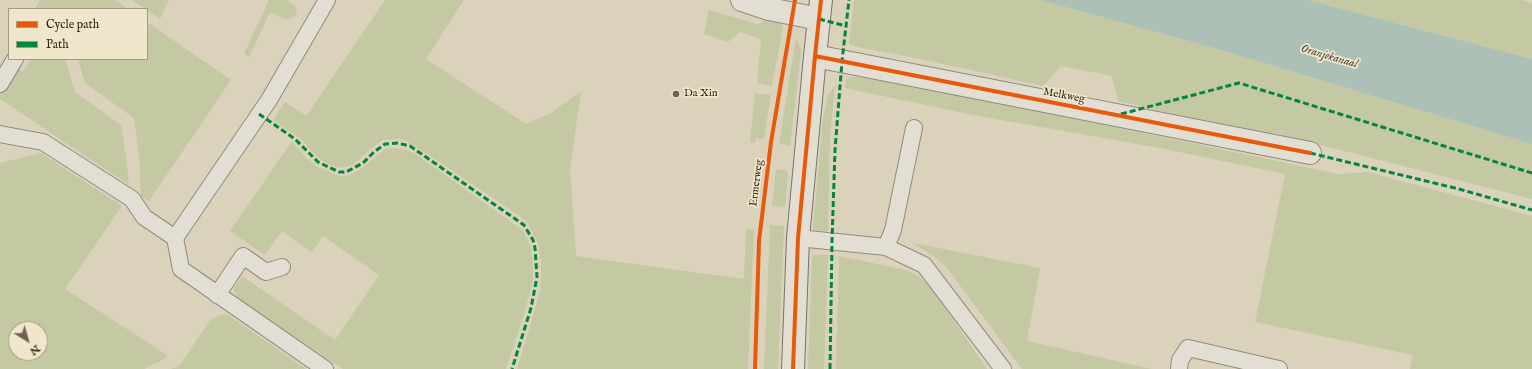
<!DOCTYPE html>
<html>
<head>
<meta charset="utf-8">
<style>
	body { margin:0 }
	#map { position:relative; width:1532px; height:369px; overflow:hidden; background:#dbd2bc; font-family:"IM FELL English",serif }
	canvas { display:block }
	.legend { position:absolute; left:8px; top:8px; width:140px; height:52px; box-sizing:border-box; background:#f0e6cb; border:1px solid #a59984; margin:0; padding:5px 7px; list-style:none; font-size:12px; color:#342519 }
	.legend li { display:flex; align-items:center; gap:8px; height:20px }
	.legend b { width:20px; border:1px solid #a59984 }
	.north { position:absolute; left:8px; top:321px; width:40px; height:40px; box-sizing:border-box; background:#f0e6cb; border:1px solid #a59984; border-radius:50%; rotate:143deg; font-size:11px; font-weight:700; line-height:16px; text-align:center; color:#342519 }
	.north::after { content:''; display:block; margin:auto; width:14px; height:18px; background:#6e6252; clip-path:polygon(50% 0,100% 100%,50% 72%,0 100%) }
</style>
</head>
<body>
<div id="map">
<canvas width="1532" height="369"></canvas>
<ul class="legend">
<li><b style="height:5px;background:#e8590c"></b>Cycle path</li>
<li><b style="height:5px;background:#00873e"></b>Path</li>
</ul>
<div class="north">N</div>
</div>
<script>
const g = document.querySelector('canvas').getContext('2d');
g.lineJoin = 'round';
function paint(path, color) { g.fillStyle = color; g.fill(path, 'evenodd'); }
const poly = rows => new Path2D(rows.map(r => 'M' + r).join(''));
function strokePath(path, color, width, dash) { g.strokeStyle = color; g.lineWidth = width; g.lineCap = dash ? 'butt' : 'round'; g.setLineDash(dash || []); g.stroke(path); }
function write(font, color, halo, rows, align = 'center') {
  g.font = font + ' "IM FELL English",serif'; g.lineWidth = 3.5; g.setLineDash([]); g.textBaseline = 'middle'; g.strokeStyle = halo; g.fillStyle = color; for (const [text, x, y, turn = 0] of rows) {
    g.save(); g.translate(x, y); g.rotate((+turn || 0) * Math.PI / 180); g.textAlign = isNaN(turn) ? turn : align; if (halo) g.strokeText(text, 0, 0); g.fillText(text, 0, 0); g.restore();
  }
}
const green = poly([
	[40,0,115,0,128,9,35,9],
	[132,0,169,0,160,19],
	[269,0,286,0,296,7,297,12,294,17,289,19,284,19,270,12,249,57,244,54],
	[385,0,464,0,426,59,526,124,551,113,581,91,570,169,576,256,744,279,746,229,754,230,748,369,517,369,534,313,540,289,541,274,541,261,538,244,528,224,521,217,441,163,406,141,398,139,383,140,370,149,359,160,352,165,340,168,333,166,323,161,311,151,301,139,273,120,285,102,305,115,307,115],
	[854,0,1040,0,1221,50,1532,144,1532,199,1274,133,1270,140,1206,122,1118,101,1112,76,1061,66,1043,86,921,59,857,47,849,44],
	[1308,0,1522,0,1532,3,1532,59],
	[709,10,760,25,763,18,782,24,782,33,772,86,757,83,761,39,740,32,728,42,704,34],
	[147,22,231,80,149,201,141,196,139,157,134,118,85,83,78,59,147,59],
	[796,38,801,48,801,53,790,146,779,144],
	[31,59,65,59,75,92,121,125,126,156,129,185,0,99,0,93,17,68,23,72],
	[851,77,874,79,1023,108,1339,174,1368,172,1532,216,1532,369,1410,369,1413,355,1255,322,1285,174,1160,148,973,115,845,88,846,79],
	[835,86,830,136,828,231,813,230,823,118,828,95],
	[755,93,771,95,764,139,756,138,755,143,750,142],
	[292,141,304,156,316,166,336,175,343,176,350,175,361,169,385,149,395,148,407,150,417,155,521,229,525,234,531,247,533,266,533,280,524,315,506,369,343,369,238,298,234,291,234,288,242,276,335,340,379,275,323,236,312,252,282,231,265,255,230,231],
	[41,153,122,206,65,289,167,355,167,358,144,369,0,369,0,163],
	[16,329,40,329,40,353,16,353],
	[776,169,788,171,785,207,772,206],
	[770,225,784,226,778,369,764,369],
	[913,243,1040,268,1027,341,1152,369,1022,369,947,268,936,258],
	[812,255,828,255,824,369,808,369],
	[839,256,906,270,920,277,935,293,987,369,836,369],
	[223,314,228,315,306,369,171,369,180,365,210,320]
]);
const water = poly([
	[1040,0,1308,0,1532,59,1532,144,1221,50]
]);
const lane = poly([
	[0,84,15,59],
	[0,134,43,142,132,199,144,217,175,238],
	[798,238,886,247,924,265,1003,369],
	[886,247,893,230,914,128],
	[217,295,243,256,266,272,282,267],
	[325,369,181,269,175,238,269,100,327,0],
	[1179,369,1180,360,1188,348,1279,369]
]);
const street = poly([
	[742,0,769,9,819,19],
	[815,56,1310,153]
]);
const secondary = poly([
	[793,369,798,238,815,56,821,0]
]);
const quiet = poly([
	[819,19,846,26],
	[259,114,295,139,318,162,339,172,346,172,363,163,374,152,385,144,397,143,410,146,524,225,533,240,535,248,537,277,531,308,512,369],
	[1121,114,1239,83,1532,173],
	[1310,153,1459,189,1532,210],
	[830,369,832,241,835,150,842,61,849,0]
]);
const cycleway = poly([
	[815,56,1310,153],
	[755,369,759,241,771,142,795,0],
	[793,369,798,238,815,56,821,0]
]);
const markers = [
	[676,94,4,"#6e6252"]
];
const poiNames = [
	["Da Xin",684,94]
];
const streetNames = [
	["Melkweg",1064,96,11],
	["Ermerweg",757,183,-83]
];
const waterNames = [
	["Oranjekanaal",1329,57,16]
];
paint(green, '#c4c8a3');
paint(water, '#adc0b6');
strokePath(lane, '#928a7d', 18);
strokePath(street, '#928a7d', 24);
strokePath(secondary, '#7a7367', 24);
strokePath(lane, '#e3ded3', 16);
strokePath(street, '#e3ded3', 22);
strokePath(secondary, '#e3ded3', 22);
strokePath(quiet, '#00873e', 3, [6, 3]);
strokePath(cycleway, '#e8590c', 4);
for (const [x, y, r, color] of markers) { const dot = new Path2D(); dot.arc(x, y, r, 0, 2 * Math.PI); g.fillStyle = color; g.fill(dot); strokePath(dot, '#f0e6cb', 1.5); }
write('11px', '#342519', '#f0e6cb', poiNames, 'left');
write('11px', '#342519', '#f0e6cb', streetNames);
write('italic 12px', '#4d4a40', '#f0e6cb', waterNames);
</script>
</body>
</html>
